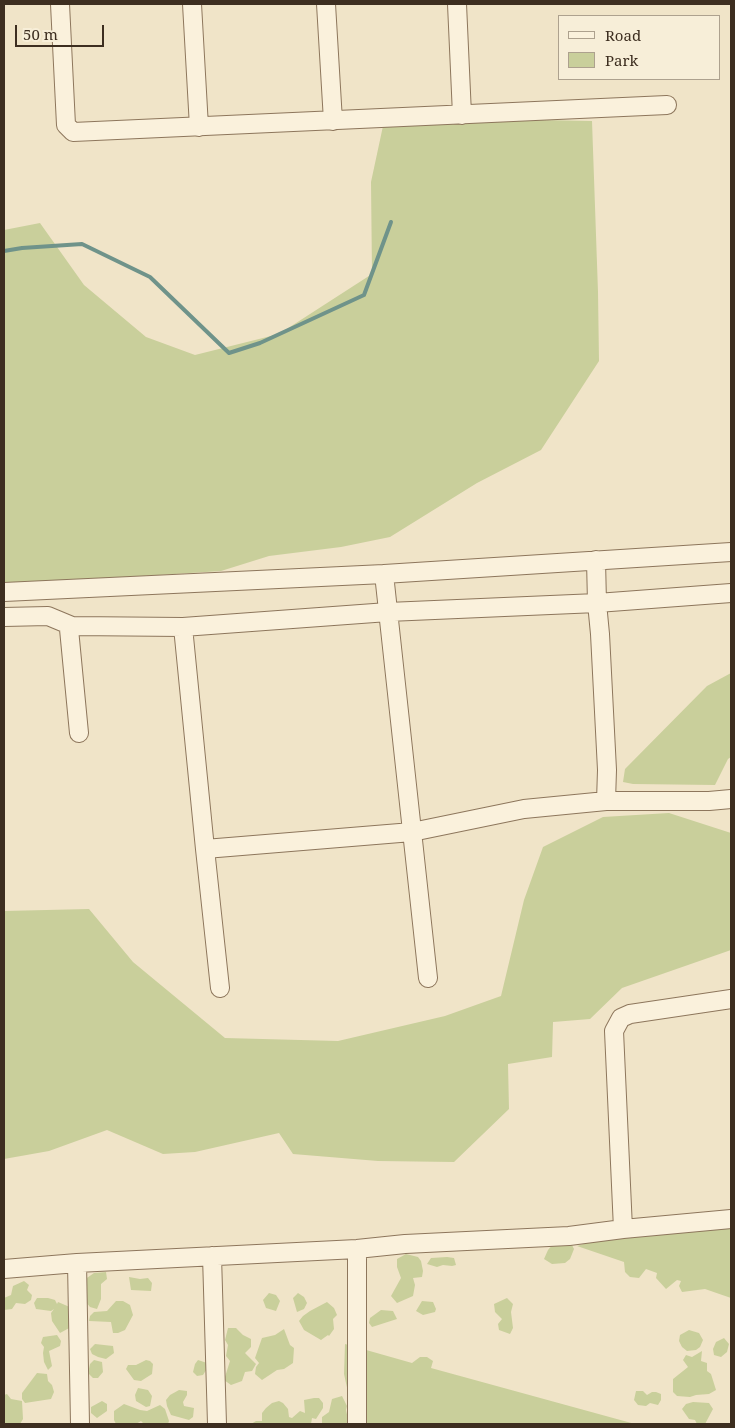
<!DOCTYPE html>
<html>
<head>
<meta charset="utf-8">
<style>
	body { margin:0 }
	#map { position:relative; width:735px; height:1428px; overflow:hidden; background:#f0e4c8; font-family:"Noto Serif",serif }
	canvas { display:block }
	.frame { position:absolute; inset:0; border:5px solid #3d2e20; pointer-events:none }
	.legend { position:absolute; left:558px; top:15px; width:162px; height:65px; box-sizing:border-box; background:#f7eed8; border:1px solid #ada18e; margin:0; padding:6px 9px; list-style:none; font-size:15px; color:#3d2e20 }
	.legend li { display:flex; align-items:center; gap:10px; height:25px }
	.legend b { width:25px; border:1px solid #ada18e }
	.scale { position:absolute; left:15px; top:25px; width:89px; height:22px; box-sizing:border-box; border:2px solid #3d2e20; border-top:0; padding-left:6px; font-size:15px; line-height:18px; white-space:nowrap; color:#3d2e20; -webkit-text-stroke:4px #f7eed8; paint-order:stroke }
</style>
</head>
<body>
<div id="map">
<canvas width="735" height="1428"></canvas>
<div class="frame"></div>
<ul class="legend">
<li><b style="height:6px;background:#faf1dc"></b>Road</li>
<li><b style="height:14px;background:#c9cf9b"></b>Park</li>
</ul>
<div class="scale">50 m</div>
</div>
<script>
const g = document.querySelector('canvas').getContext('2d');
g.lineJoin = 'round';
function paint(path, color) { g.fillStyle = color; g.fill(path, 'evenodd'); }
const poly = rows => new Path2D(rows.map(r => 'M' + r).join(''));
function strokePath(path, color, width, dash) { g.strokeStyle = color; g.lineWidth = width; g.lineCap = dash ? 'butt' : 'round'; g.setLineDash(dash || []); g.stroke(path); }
const green = poly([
	[490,119,592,121,598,292,599,361,541,450,477,483,390,537,341,547,269,556,221,571,51,582,4,583,4,230,40,223,84,285,146,337,195,355,279,334,372,274,371,182,383,126],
	[731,673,731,757,728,759,715,785,633,784,623,782,625,769,707,686],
	[669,813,731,833,731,950,622,988,590,1019,553,1022,552,1057,508,1064,509,1109,454,1162,378,1161,293,1154,279,1133,195,1152,163,1154,107,1130,49,1151,4,1159,4,911,89,909,133,962,225,1038,338,1041,445,1016,501,996,524,900,543,847,603,817],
	[731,1226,731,1298,705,1289,682,1292,679,1286,681,1281,677,1280,666,1289,656,1278,657,1273,646,1269,639,1278,630,1277,625,1272,624,1262,577,1246,593,1241],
	[571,1243,574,1249,570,1259,565,1263,552,1264,544,1259,548,1250,553,1244],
	[406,1254,418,1257,421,1261,423,1271,422,1277,413,1278,415,1285,413,1296,397,1303,391,1296,401,1278,397,1267,397,1259],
	[447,1257,454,1258,456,1265,452,1266,443,1265,437,1267,427,1264,431,1258],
	[106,1272,107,1279,101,1284,101,1299,97,1309,90,1307,85,1301,84,1280,94,1273],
	[129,1277,140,1279,148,1278,152,1283,151,1291,131,1290],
	[24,1281,29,1285,27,1290,32,1295,31,1300,25,1304,16,1303,12,1309,4,1310,4,1298,11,1295,13,1286],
	[269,1293,276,1295,280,1301,276,1311,266,1308,263,1300],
	[298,1293,304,1297,307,1303,304,1309,297,1312,293,1298],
	[37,1298,48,1298,55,1300,57,1304,58,1302,72,1308,73,1326,60,1333,52,1321,51,1313,54,1309,51,1311,36,1309,34,1303],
	[507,1298,513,1304,511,1312,513,1328,510,1334,499,1330,498,1324,502,1319,495,1312,494,1304],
	[116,1301,123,1301,130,1305,133,1315,125,1330,118,1333,113,1333,111,1322,89,1321,90,1316,94,1312,107,1311],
	[422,1301,433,1302,436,1309,435,1312,423,1315,416,1311],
	[327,1302,334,1308,337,1315,333,1319,334,1329,329,1336,328,1335,321,1340,304,1330,299,1321,303,1316,310,1311],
	[381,1310,393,1311,397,1319,372,1327,369,1323,370,1318],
	[228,1328,236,1328,243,1335,251,1339,251,1347,245,1353,256,1364,252,1371,245,1372,242,1381,231,1385,224,1380,230,1361,226,1356,228,1345,225,1340],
	[284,1329,290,1345,294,1348,293,1363,284,1369,277,1370,262,1380,255,1374,256,1367,259,1363,255,1358,262,1338,275,1335],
	[689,1330,699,1333,703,1340,700,1347,696,1350,687,1351,682,1347,679,1341,680,1335],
	[57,1335,61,1341,60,1346,49,1351,52,1366,48,1370,44,1362,43,1353,44,1347,41,1343,43,1337],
	[724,1338,729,1344,727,1352,721,1357,714,1355,713,1349,716,1342],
	[95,1344,113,1346,114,1353,106,1359,98,1357,92,1354,90,1349],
	[345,1344,412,1363,420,1357,427,1357,433,1361,431,1368,635,1424,355,1424,344,1374],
	[702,1351,701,1361,707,1363,707,1371,711,1374,716,1390,709,1394,696,1395,690,1397,677,1396,673,1392,673,1379,688,1367,683,1360,686,1355,692,1357],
	[94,1360,102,1362,103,1372,98,1378,93,1378,88,1373,90,1364],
	[146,1360,150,1361,153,1364,152,1374,141,1381,134,1380,126,1369,128,1365,136,1365],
	[198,1360,210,1364,203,1375,197,1376,193,1372,195,1364],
	[37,1373,47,1374,48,1381,52,1385,54,1392,51,1399,25,1403,22,1399,22,1393],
	[138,1388,148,1390,152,1396,150,1406,146,1407,136,1401,135,1395],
	[179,1390,187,1391,187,1395,183,1402,184,1406,194,1408,193,1417,189,1420,171,1415,167,1406,166,1400,170,1395],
	[636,1391,643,1391,647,1395,652,1392,656,1392,661,1394,661,1400,658,1405,650,1403,646,1406,638,1405,634,1400],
	[7,1394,11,1399,22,1401,23,1419,20,1424,4,1424,4,1395],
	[342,1396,347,1406,346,1410,349,1424,322,1424,322,1417,329,1412,332,1399],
	[314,1398,319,1398,323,1403,323,1408,316,1419,312,1418,311,1424,251,1424,256,1421,262,1421,262,1413,266,1408,272,1403,279,1401,283,1403,288,1409,289,1417,292,1418,300,1411,305,1413,304,1400],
	[102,1401,107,1404,107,1411,97,1418,91,1413,91,1407],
	[693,1402,709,1403,713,1409,705,1424,697,1424,695,1420,689,1419,682,1409,686,1404],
	[124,1404,140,1410,147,1411,160,1405,165,1409,169,1421,168,1424,144,1424,141,1421,136,1424,116,1424,114,1420,114,1411]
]);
const stream = poly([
	[4,251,22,248,82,244,150,277,229,353,260,343,364,295,391,222]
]);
const minor = poly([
	[60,4,66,125,73,132,667,105],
	[192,4,199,127],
	[326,4,333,121],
	[457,4,462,115],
	[596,560,597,603,731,593],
	[384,574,428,978],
	[4,592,384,574,731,552],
	[4,617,48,616,72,626],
	[79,733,69,629,72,626,183,627],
	[606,801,709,801,731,799],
	[205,849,412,832,524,809,606,801,607,770,600,634,597,603,388,612,183,627,205,849,220,988],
	[623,1229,614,1031,621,1018,630,1014,731,999],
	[357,1249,357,1424],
	[212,1256,217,1424],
	[77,1263,80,1424],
	[4,1269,77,1263,357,1249,405,1244,569,1236,623,1229,731,1219]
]);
paint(green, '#c9cf9b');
strokePath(stream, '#6f938a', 4);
strokePath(minor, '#8d765c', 20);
strokePath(minor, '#faf1dc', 18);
</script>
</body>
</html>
